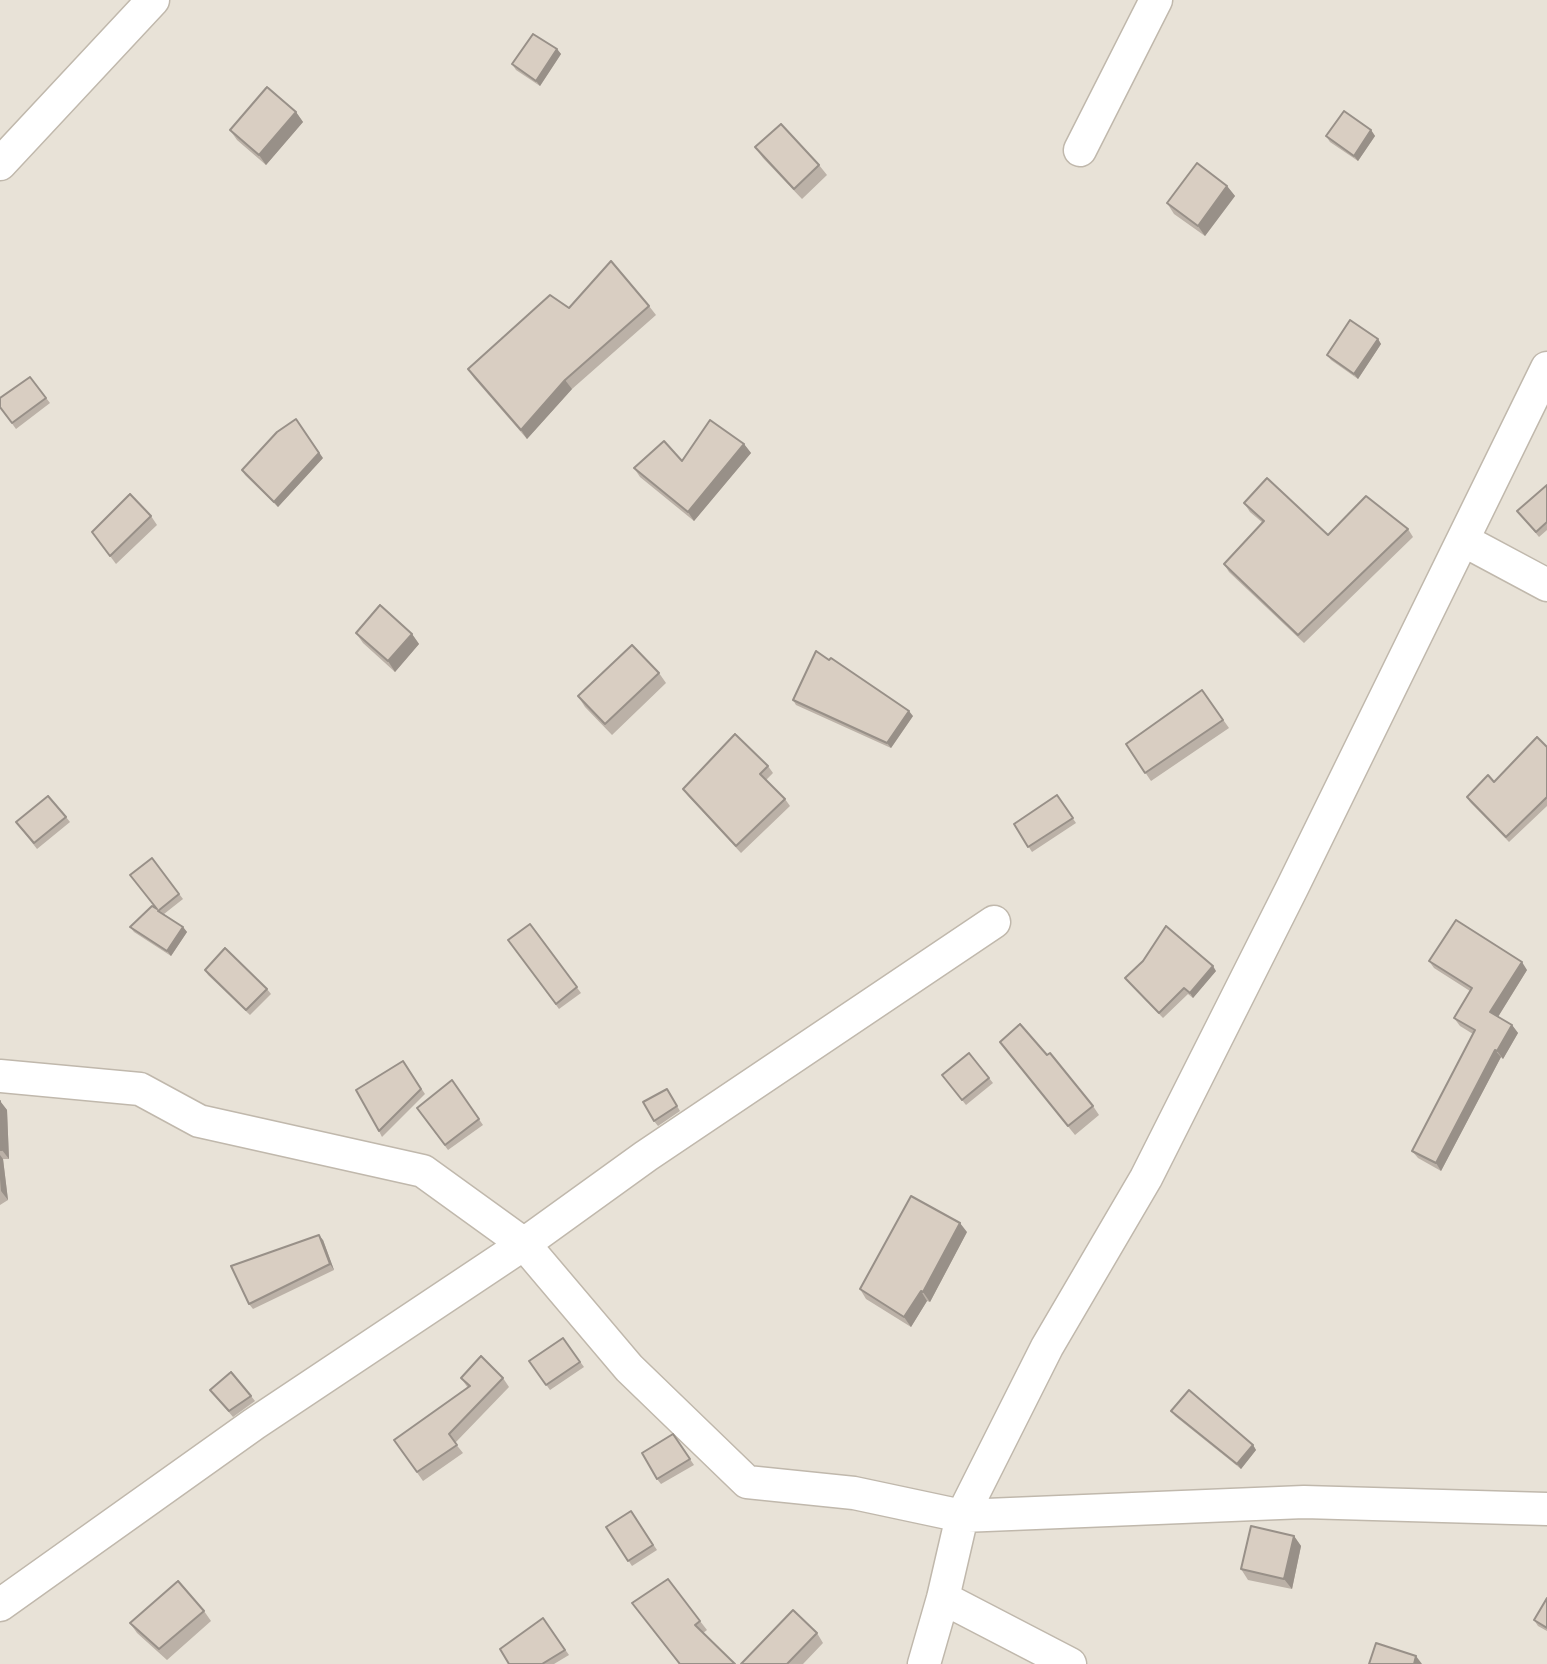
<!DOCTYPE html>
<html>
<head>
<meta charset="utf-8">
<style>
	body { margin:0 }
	canvas { display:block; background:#f4f0e9 }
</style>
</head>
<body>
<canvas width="1547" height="1664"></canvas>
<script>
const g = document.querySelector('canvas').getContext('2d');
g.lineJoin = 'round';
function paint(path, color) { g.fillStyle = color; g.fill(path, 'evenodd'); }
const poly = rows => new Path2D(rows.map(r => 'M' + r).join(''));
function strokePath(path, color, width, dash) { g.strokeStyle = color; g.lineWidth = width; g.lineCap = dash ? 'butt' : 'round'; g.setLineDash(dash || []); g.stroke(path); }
const residential = poly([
	[0,0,1547,0,1547,1664,0,1664]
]);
const minor = poly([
	[1080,150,1156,0],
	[0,164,153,0],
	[1463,540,1547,585],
	[0,1076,140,1089,199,1121,423,1171,524,1244,629,1368,747,1482,854,1493,962,1516,1304,1502,1547,1509],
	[943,1598,1070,1664],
	[0,1605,254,1424,524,1244,646,1156,994,922],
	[924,1664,943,1598,962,1516,1047,1347,1146,1178,1292,888,1547,368]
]);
const wall = poly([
	[557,49,561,54,540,86,516,70,512,64],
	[296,112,303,122,266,165,237,140,230,130],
	[1371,130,1375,136,1358,161,1330,142,1326,136],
	[755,147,819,165,827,175,802,199,763,158],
	[1227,186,1235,196,1205,236,1174,214,1167,203],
	[649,306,656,315,572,389,527,439,474,378,468,369,569,308],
	[1378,339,1381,344,1358,379,1331,360,1327,355],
	[30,377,50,403,16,429,0,407],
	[744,444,751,453,694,521,640,477,634,468,682,461],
	[323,458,278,507,245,475,242,470],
	[1547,485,1547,530,1539,537,1517,511],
	[1244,503,1328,535,1408,529,1413,537,1304,643,1229,572,1224,564,1263,523,1250,512],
	[151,516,157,525,116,564,92,532],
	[356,633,412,634,419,644,395,672,363,643],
	[659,673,666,683,612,735,585,707,578,696],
	[1202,690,1229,728,1151,781,1126,744],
	[793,700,913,716,891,748,796,705],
	[1547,747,1547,806,1509,842,1470,802,1467,797,1494,782],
	[768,766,773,773,766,780,785,799,790,806,741,853,688,796,683,789],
	[1057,795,1076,823,1032,852,1014,824],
	[66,817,70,822,37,849,16,822],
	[152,858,183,899,164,914,183,927,187,932,171,956,134,932,130,927,156,909],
	[530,924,581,993,559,1009,508,940],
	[1429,961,1527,970,1498,1017,1512,1025,1518,1033,1503,1059,1501,1057,1441,1171,1418,1158,1412,1151,1473,1034,1460,1026,1454,1018,1470,991,1434,968],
	[205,970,267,989,271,994,250,1015,208,975],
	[1216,971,1193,998,1188,994,1163,1018,1129,983,1125,978],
	[1000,1042,1093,1106,1099,1115,1075,1135],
	[403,1061,425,1094,382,1137,379,1131],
	[989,1078,993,1083,966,1105,946,1080],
	[452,1080,483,1125,448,1150,417,1108],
	[670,1094,680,1111,658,1126,654,1121],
	[0,1101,7,1110,9,1159,3,1159,8,1200,0,1205],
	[967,1232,930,1302,927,1301,911,1327,866,1299,860,1289],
	[323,1240,334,1270,253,1309,249,1304],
	[563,1338,584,1367,550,1390,529,1361],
	[461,1378,503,1378,509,1387,455,1443,463,1453,423,1481,394,1440,468,1388],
	[210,1390,251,1396,255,1401,233,1417],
	[1171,1411,1253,1445,1256,1450,1241,1469,1175,1416],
	[673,1434,694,1465,661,1484,657,1479],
	[631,1511,657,1550,632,1566,606,1527],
	[1294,1536,1301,1546,1292,1589,1248,1580,1241,1569],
	[1547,1598,1547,1631,1538,1626,1534,1620],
	[632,1603,700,1621,707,1630,703,1633,735,1664,679,1664],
	[204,1611,211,1621,167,1660,137,1633,130,1623],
	[543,1618,569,1655,554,1664,509,1664],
	[817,1633,823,1643,803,1664,741,1664]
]);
const shadedWall = poly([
	[557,49,561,54,540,86,536,81],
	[296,112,303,122,266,165,259,155],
	[1371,130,1375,136,1358,161,1354,156],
	[1227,186,1235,196,1205,236,1198,226],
	[1378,339,1381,344,1358,379,1354,374],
	[565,380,572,389,527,439,521,430],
	[296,419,323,458,278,507,274,502],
	[744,444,751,453,694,521,688,512],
	[412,634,419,644,395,672,388,661],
	[909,711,913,716,891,748,887,743],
	[183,927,187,932,171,956,167,951],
	[1522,962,1527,970,1496,1020,1490,1012],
	[1213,966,1216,971,1193,998,1190,993],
	[1512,1025,1518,1033,1503,1059,1497,1051],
	[1495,1050,1501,1057,1441,1171,1436,1163],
	[0,1101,7,1110,9,1159,2,1150],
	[0,1155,3,1159,8,1200,1,1191,0,1179],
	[960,1223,967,1232,930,1302,923,1292],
	[319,1235,323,1240,334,1270,330,1264],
	[921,1291,927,1301,911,1327,904,1317],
	[1253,1445,1256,1450,1241,1469,1237,1464],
	[1294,1536,1301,1546,1292,1589,1284,1579],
	[1416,1656,1422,1664,1414,1664]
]);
const building = poly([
	[533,34,557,49,536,81,512,64,533,34],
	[267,87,296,112,259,155,230,130,267,87],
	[1344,111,1371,130,1354,156,1326,136,1344,111],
	[781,124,819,165,794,189,755,147,781,124],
	[1197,163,1227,186,1198,226,1167,203,1197,163],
	[611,261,649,306,565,380,521,430,468,369,550,295,569,308,611,261],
	[1350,320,1378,339,1354,374,1327,355,1350,320],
	[30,377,46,398,12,423,0,407,0,398,30,377],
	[296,419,319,453,274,502,242,470,277,432,296,419],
	[710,420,744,444,688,512,634,468,664,441,682,461,710,420],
	[1267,478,1328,535,1366,496,1408,529,1298,635,1224,564,1264,521,1244,503,1267,478],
	[1547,485,1547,522,1536,532,1517,511,1547,485],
	[130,494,151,516,110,556,92,532,130,494],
	[380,605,412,634,388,661,356,633,380,605],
	[632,645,659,673,605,724,578,696,632,645],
	[816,651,829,660,831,658,909,711,887,743,793,700,816,651],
	[1202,690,1223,720,1145,773,1126,744,1202,690],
	[735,734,768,766,760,774,785,799,736,846,683,789,735,734],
	[1537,737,1547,747,1547,797,1506,837,1467,797,1488,775,1494,782,1537,737],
	[1057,795,1073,818,1028,847,1014,824,1057,795],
	[48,796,66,817,34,843,16,822,48,796],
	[152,858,179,894,158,911,183,927,167,951,130,927,152,906,157,909,130,875,152,858],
	[1456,920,1522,962,1490,1012,1512,1025,1497,1051,1495,1050,1436,1163,1412,1151,1475,1030,1454,1018,1472,988,1429,961,1456,920],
	[530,924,577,987,556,1004,508,940,530,924],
	[1166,926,1213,966,1190,993,1184,988,1159,1013,1125,978,1143,961,1166,926],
	[225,948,267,989,246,1010,205,970,225,948],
	[1020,1024,1047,1055,1050,1053,1093,1106,1068,1126,1000,1042,1020,1024],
	[969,1053,989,1078,962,1100,942,1075,969,1053],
	[403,1061,421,1089,379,1131,356,1090,403,1061],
	[452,1080,479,1119,445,1145,417,1108,452,1080],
	[667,1089,677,1106,654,1121,643,1102,667,1089],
	[0,1101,2,1150,0,1150,0,1101],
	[911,1196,960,1223,923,1292,921,1291,904,1317,860,1289,911,1196],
	[319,1235,330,1264,249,1304,231,1266,319,1235],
	[563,1338,580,1362,546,1385,529,1361,563,1338],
	[481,1356,503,1378,449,1434,457,1445,417,1472,394,1440,470,1386,461,1378,481,1356],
	[231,1372,251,1396,229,1411,210,1390,231,1372],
	[1189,1390,1253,1445,1237,1464,1171,1411,1189,1390],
	[673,1434,690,1459,657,1479,642,1453,673,1434],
	[631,1511,653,1545,628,1561,606,1527,631,1511],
	[1251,1526,1294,1536,1284,1579,1241,1569,1251,1526],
	[668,1579,700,1621,695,1625,735,1664,680,1664,632,1603,668,1579],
	[178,1581,204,1611,159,1649,130,1623,178,1581],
	[1547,1598,1547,1628,1534,1620,1547,1598],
	[793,1610,817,1633,787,1664,741,1664,793,1610],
	[543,1618,565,1650,542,1664,509,1664,500,1649,543,1618],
	[1376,1643,1416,1656,1414,1664,1369,1664,1376,1643]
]);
paint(residential, '#e8e2d7');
strokePath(minor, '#c0b8ac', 35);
strokePath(minor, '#fff', 32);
paint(wall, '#bbb1a7');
paint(shadedWall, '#989088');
paint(building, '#d9cec2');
strokePath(building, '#989088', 2);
</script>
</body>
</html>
